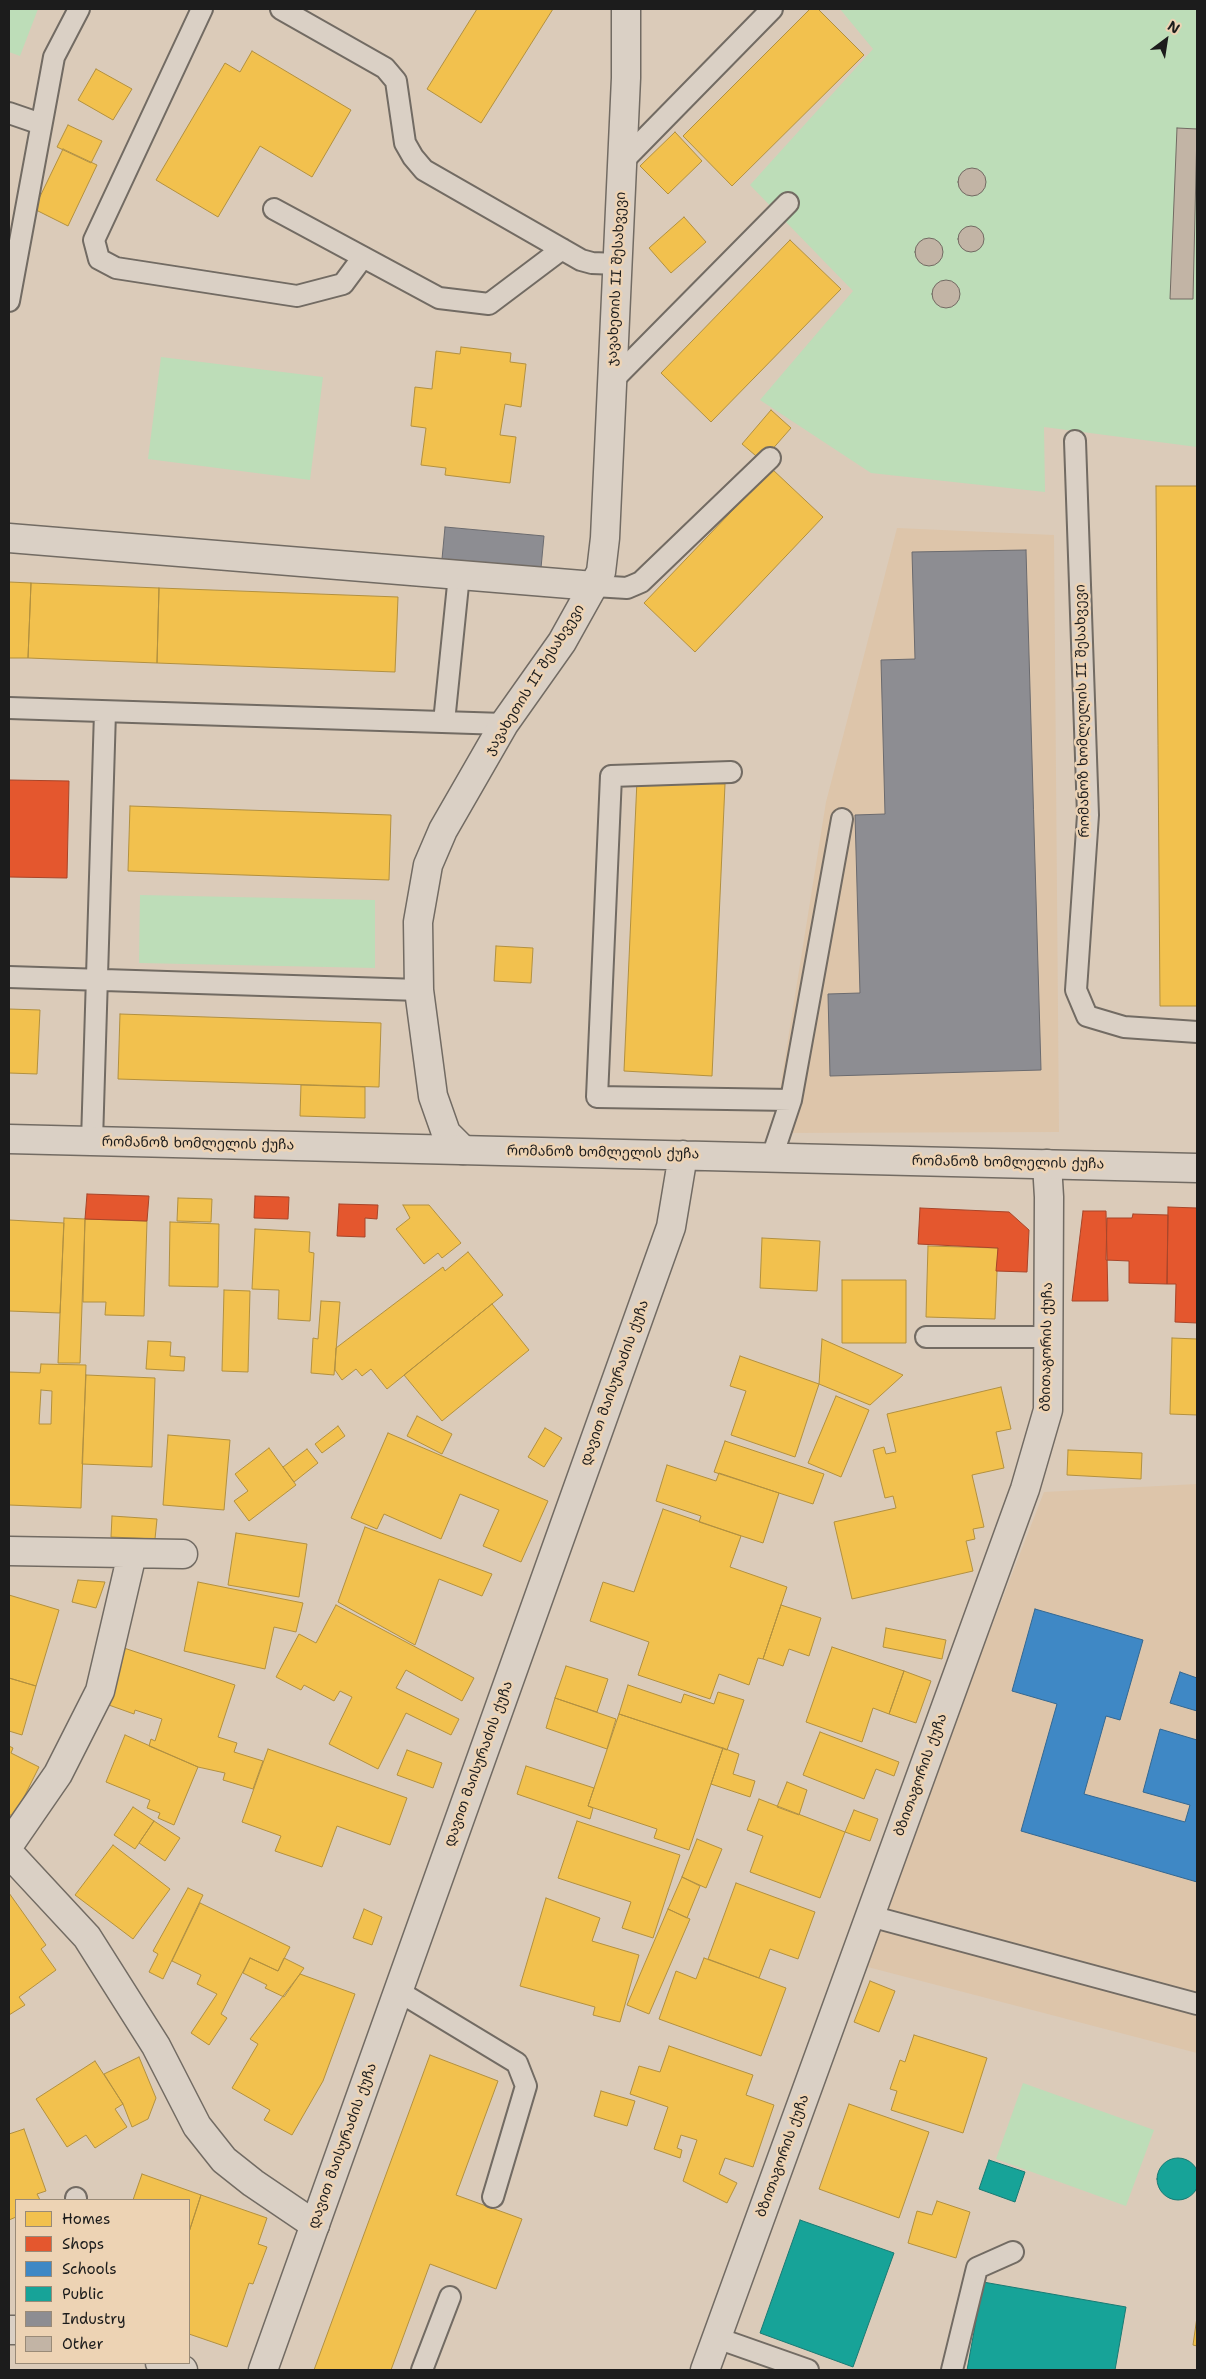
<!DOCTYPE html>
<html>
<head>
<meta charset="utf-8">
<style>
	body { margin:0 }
	#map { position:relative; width:1206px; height:2379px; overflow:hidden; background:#dbcbb9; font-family:"Shantell Sans",sans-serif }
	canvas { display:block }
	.frame { position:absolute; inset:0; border:10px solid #1c1c1c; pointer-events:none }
	.legend { position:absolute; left:15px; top:2199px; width:175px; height:165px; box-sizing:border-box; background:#edd3b4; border:1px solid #998a77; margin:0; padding:6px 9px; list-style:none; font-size:15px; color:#1c1c1c }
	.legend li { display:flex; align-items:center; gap:10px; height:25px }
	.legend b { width:25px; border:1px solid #998a77 }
	.north { position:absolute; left:1141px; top:15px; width:50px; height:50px; -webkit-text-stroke:4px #edd3b4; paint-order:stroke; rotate:31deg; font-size:14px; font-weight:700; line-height:20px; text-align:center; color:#1c1c1c }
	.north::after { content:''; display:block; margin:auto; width:18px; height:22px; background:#1c1c1c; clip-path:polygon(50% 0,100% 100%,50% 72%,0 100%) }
</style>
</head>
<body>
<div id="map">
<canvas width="1206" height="2379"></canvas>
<div class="frame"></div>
<ul class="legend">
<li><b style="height:14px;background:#f2c14e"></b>Homes</li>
<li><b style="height:14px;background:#e4572e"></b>Shops</li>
<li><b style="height:14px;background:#3f88c5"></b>Schools</li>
<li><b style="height:14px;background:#17a398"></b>Public</li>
<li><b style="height:14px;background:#8d8d92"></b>Industry</li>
<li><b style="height:14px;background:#c2b4a5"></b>Other</li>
</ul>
<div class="north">N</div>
</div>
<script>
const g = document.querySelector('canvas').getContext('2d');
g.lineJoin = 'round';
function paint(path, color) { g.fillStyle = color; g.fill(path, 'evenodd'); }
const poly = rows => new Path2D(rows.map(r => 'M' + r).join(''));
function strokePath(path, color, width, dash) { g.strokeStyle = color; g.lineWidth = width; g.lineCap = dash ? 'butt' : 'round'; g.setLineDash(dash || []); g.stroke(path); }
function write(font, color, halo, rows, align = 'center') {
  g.font = font + ' "Shantell Sans","Noto Sans Georgian",sans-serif'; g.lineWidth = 5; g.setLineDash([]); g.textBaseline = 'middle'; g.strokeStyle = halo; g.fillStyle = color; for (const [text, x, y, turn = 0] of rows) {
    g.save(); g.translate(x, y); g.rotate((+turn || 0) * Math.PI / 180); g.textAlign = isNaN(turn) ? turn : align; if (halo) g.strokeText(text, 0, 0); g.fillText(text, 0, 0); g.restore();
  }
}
const built = poly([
	[897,528,1054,535,1059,1132,773,1133,826,802],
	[1197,1484,1197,2053,860,1965,1044,1492]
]);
const green = poly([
	[9,9,38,9,20,56,9,52],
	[840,9,1197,9,1197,447,1044,427,1045,492,871,473,760,400,853,291,750,185,873,49],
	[161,357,323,377,310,480,148,459],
	[140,895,375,900,375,968,139,963],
	[1023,2083,1154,2130,1126,2206,996,2159]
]);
const homes = poly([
	[477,9,553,9,481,123,427,89,477,9],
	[810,9,818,9,864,55,732,186,683,136,810,9],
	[252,51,351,110,312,177,260,146,218,217,156,180,225,63,240,72,252,51],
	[96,69,132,89,113,120,78,100,96,69],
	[68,125,102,141,91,163,57,147,68,125],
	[675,132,702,161,668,194,640,166,675,132],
	[63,149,97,165,68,226,34,209,63,149],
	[684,217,706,242,671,273,649,248,684,217],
	[790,240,841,289,711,422,661,373,790,240],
	[461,347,511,353,510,362,526,364,521,407,505,404,500,435,516,437,510,483,445,475,446,468,421,465,426,428,411,426,415,387,432,389,436,351,460,354,461,347],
	[771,410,791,428,762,461,742,444,771,410],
	[772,469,823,517,695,652,644,603,772,469],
	[1156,486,1197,486,1197,1006,1160,1006,1156,486],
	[9,582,31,583,28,658,9,658,9,582],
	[31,583,159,588,157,663,28,658,31,583],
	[159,588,398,597,395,672,157,663,159,588],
	[637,780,725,784,712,1076,624,1071,637,780],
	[130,806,391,815,389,880,128,871,130,806],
	[496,946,533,948,531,983,494,981,496,946],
	[9,1009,40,1010,37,1074,9,1073,9,1009],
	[120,1014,381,1023,379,1087,118,1079,120,1014],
	[301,1085,365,1087,365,1118,300,1116,301,1085],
	[178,1198,212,1199,211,1222,177,1221,178,1198],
	[403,1205,429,1205,461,1243,442,1258,438,1253,424,1264,396,1229,410,1218,403,1205],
	[64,1218,85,1219,80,1363,58,1363,64,1218],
	[85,1219,147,1221,144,1316,105,1315,106,1302,83,1302,85,1219],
	[9,1220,64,1223,60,1313,9,1311,9,1220],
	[170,1222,219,1224,218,1287,169,1286,170,1222],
	[255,1229,310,1232,309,1252,314,1253,310,1321,278,1319,279,1290,252,1289,255,1229],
	[762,1238,820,1241,817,1291,760,1288,762,1238],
	[928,1246,998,1248,995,1319,926,1317,928,1246],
	[468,1252,503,1295,387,1389,371,1369,362,1376,356,1369,342,1380,335,1370,336,1348,443,1267,445,1271,468,1252],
	[842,1280,906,1280,906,1343,842,1343,842,1280],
	[224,1290,250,1291,248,1372,222,1371,224,1290],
	[321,1301,340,1302,334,1375,311,1373,313,1338,318,1339,321,1301],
	[492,1304,529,1350,442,1421,404,1375,492,1304],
	[1172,1338,1197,1339,1197,1415,1170,1414,1172,1338],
	[822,1339,903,1375,870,1405,819,1384,822,1339],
	[148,1341,171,1342,170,1356,185,1357,184,1371,146,1369,148,1341],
	[740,1356,819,1384,795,1457,731,1435,746,1391,730,1386,740,1356],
	[41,1364,86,1365,81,1508,9,1505,9,1372,40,1373,41,1364],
	[41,1390,52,1391,51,1424,39,1424,41,1390],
	[86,1375,155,1378,152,1467,82,1464,86,1375],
	[1001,1387,1011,1429,996,1432,1004,1468,972,1475,984,1527,973,1529,975,1539,966,1541,973,1571,852,1599,834,1522,896,1508,893,1496,885,1498,873,1450,884,1447,886,1454,896,1452,887,1414,1001,1387],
	[836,1396,869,1410,841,1477,808,1463,836,1396],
	[417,1416,452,1434,442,1454,407,1436,417,1416],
	[338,1426,345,1436,322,1453,315,1444,338,1426],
	[545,1428,562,1438,544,1467,528,1457,545,1428],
	[388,1433,548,1501,521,1562,483,1546,499,1510,460,1494,441,1539,384,1514,377,1529,351,1518,388,1433],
	[168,1435,230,1440,224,1510,163,1505,168,1435],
	[725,1441,824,1474,813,1504,714,1472,725,1441],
	[269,1448,296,1485,249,1521,234,1501,248,1491,235,1474,269,1448],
	[307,1449,318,1463,294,1482,283,1467,307,1449],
	[1068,1450,1142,1453,1141,1479,1067,1475,1068,1450],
	[667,1465,716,1481,719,1473,779,1493,763,1543,699,1522,701,1516,656,1501,667,1465],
	[663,1509,741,1536,730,1567,787,1587,763,1659,758,1658,749,1685,719,1674,710,1699,638,1675,649,1642,590,1621,603,1582,634,1592,663,1509],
	[112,1516,157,1519,155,1539,111,1537,112,1516],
	[365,1527,492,1574,482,1596,439,1579,415,1645,338,1602,365,1527],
	[236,1533,307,1544,299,1597,228,1585,236,1533],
	[78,1580,105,1582,96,1608,72,1602,78,1580],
	[198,1582,303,1603,296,1632,274,1627,265,1669,184,1651,198,1582],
	[9,1595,59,1610,36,1686,9,1678,9,1595],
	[336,1605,474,1678,462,1701,406,1670,396,1688,459,1719,451,1735,406,1713,378,1769,329,1744,352,1697,340,1691,334,1701,304,1685,301,1690,276,1677,299,1634,316,1643,336,1605],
	[781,1605,821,1618,809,1656,789,1649,783,1666,763,1659,781,1605],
	[886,1628,946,1640,942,1659,883,1647,886,1628],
	[832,1647,904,1671,889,1714,873,1708,862,1742,806,1722,832,1647],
	[124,1648,235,1685,218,1737,237,1743,234,1752,263,1761,253,1789,223,1780,225,1773,198,1767,149,1746,151,1739,155,1741,162,1719,135,1710,134,1714,106,1704,124,1648],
	[566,1666,608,1679,597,1712,555,1698,566,1666],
	[904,1671,931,1681,916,1723,889,1714,904,1671],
	[9,1678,36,1686,22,1735,9,1731,9,1678],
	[628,1685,681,1703,684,1694,714,1704,718,1692,744,1700,727,1750,619,1714,628,1685],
	[555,1698,616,1719,607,1749,546,1728,555,1698],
	[619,1714,723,1748,689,1850,654,1838,657,1829,588,1806,619,1714],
	[820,1732,899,1762,894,1776,876,1769,864,1799,803,1775,820,1732],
	[125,1735,198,1767,174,1825,158,1818,160,1813,147,1808,150,1800,106,1782,125,1735],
	[9,1746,13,1748,11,1753,39,1767,23,1799,12,1816,9,1814,9,1746],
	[723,1748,739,1754,733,1774,755,1781,750,1797,711,1784,723,1748],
	[268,1749,407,1798,390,1845,337,1826,322,1867,275,1851,281,1836,242,1822,268,1749],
	[407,1750,442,1763,433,1788,397,1775,407,1750],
	[526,1766,594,1788,588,1806,593,1808,590,1819,517,1794,526,1766],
	[787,1782,807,1790,799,1815,777,1807,787,1782],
	[759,1799,845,1832,820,1898,750,1872,763,1836,747,1830,759,1799],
	[133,1807,154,1821,135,1849,114,1835,133,1807],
	[854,1810,878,1819,870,1841,845,1832,854,1810],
	[154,1821,180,1838,165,1861,139,1843,154,1821],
	[577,1821,680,1855,653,1938,622,1928,631,1902,558,1878,577,1821],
	[697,1839,722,1849,706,1888,682,1877,697,1839],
	[113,1845,170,1889,133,1939,75,1895,113,1845],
	[682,1877,700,1886,687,1918,668,1909,682,1877],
	[736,1883,815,1912,798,1959,770,1949,759,1978,708,1959,736,1883],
	[188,1888,203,1895,163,1979,149,1972,158,1954,153,1951,188,1888],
	[9,1893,46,1945,41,1949,56,1970,19,1997,25,2005,9,2015,9,1893],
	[546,1898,600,1918,592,1941,639,1955,620,2022,593,2015,595,2007,520,1986,546,1898],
	[200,1903,290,1947,278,1971,250,1958,221,2014,227,2018,209,2045,191,2033,217,1994,197,1984,201,1975,172,1961,200,1903],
	[364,1909,382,1917,372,1945,353,1938,364,1909],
	[668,1909,690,1919,649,2014,627,2005,668,1909],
	[250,1958,278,1971,284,1958,304,1968,284,1997,265,1988,267,1985,243,1973,250,1958],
	[704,1958,786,1988,761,2056,659,2019,676,1971,696,1979,704,1958],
	[300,1974,355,1994,323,2081,292,2135,264,2120,270,2110,232,2088,258,2044,250,2039,300,1974],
	[870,1981,895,1991,879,2032,854,2022,870,1981],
	[914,2035,987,2058,963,2133,891,2110,897,2091,890,2089,900,2060,905,2062,914,2035],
	[669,2046,753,2075,746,2095,774,2105,753,2167,725,2158,719,2174,737,2183,727,2203,683,2181,697,2140,681,2135,677,2148,682,2150,680,2158,654,2149,668,2107,630,2094,639,2066,660,2072,669,2046],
	[430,2055,498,2081,456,2195,522,2219,496,2289,430,2264,391,2370,314,2370,430,2055],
	[139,2057,156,2098,148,2119,132,2127,123,2104,104,2074,139,2057],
	[95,2061,123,2104,115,2109,127,2127,95,2148,86,2135,67,2147,36,2099,95,2061],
	[601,2091,635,2101,627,2126,594,2116,601,2091],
	[849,2104,929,2132,899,2218,819,2189,849,2104],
	[24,2129,46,2191,37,2194,40,2200,16,2200,16,2217,9,2220,9,2134,24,2129],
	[142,2174,201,2195,189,2232,189,2200,133,2200,142,2174],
	[201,2195,267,2218,258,2244,267,2247,253,2284,249,2283,227,2347,189,2334,189,2232,201,2195],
	[937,2201,970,2212,956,2258,908,2243,917,2211,932,2215,937,2201],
	[1197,2317,1197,2346,1193,2345,1197,2317]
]);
const shops = poly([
	[9,780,69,781,67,878,9,877,9,780],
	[87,1194,149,1196,147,1221,85,1219,87,1194],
	[255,1196,289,1197,288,1219,254,1218,255,1196],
	[339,1204,378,1205,377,1219,365,1218,365,1237,337,1236,339,1204],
	[1168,1207,1197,1208,1197,1323,1175,1322,1176,1284,1167,1284,1168,1207],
	[920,1208,1009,1212,1029,1230,1027,1272,996,1271,998,1248,918,1244,920,1208],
	[1083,1211,1106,1211,1108,1301,1072,1301,1083,1211],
	[1133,1214,1168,1215,1167,1284,1129,1283,1129,1261,1106,1260,1107,1218,1132,1218,1133,1214]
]);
const schools = poly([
	[1035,1609,1143,1640,1120,1720,1106,1716,1084,1794,1185,1822,1190,1805,1143,1792,1160,1729,1197,1740,1197,1882,1021,1831,1057,1704,1012,1691,1035,1609],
	[1180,1672,1197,1678,1197,1711,1170,1703,1180,1672]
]);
const public = poly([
	'1157 2179a21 21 0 1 1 42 0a21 21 0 1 1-42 0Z',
	[989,2160,1025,2172,1015,2202,979,2189,989,2160],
	[800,2220,894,2253,853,2367,760,2333,800,2220],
	[983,2282,1126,2307,1115,2370,967,2370,983,2282]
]);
const industry = poly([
	[445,527,544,536,541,568,442,559,445,527],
	[1026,550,1041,1070,830,1076,828,994,860,993,855,815,885,814,881,660,915,659,912,552,1026,550]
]);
const building = poly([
	[1177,128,1197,129,1193,299,1170,299,1177,128],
	'958 182a14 14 0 1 1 28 0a14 14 0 1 1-28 0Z',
	'958 239a13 13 0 1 1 26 0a13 13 0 1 1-26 0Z',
	'915 252a14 14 0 1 1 28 0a14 14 0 1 1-28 0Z',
	'932 294a14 14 0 1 1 28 0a14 14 0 1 1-28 0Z'
]);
const service = poly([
	[202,9,94,240,99,259,116,268,297,296,343,284,363,257],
	[281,9,385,68,396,81,405,143,413,157,424,170,581,260,592,263,618,264],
	[9,113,41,124],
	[622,162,772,9],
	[274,209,439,298,489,304,562,249],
	[9,301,54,57,79,9],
	[613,380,788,203],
	[1075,441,1088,815,1076,990,1087,1016,1124,1027,1197,1032],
	[594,586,627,588,641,582,770,458],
	[9,708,504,724],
	[444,722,459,575],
	[731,772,611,776,597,1097,791,1100],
	[9,977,419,990],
	[92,1141,105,712],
	[772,1157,791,1100,842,819],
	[926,1337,1048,1337],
	[870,1916,1197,2004],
	[398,1991,517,2063,526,2086,493,2197],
	[76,2200,76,2198],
	[717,2338,808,2370],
	[422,2370,450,2297],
	[952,2370,977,2268,1013,2252]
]);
const minor = poly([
	[9,538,594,586],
	[463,1150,446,1133,433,1096,419,990,418,922,428,865,443,830,504,724,562,642,601,572,605,538,626,78,626,9],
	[9,1551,183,1554],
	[9,1845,58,1774,100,1691,132,1554],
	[9,1853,87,1937,156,2046,197,2126,224,2160,253,2183,315,2225],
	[9,2330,16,2330],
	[160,2363,183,2370],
	[705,2370,1025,1489,1048,1410,1049,1197,1047,1164]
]);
const tertiary = poly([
	[9,1139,1197,1168],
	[263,2370,671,1227,683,1155]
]);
const streetNames = [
	["ჯავახეთის II შესახვევი",617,279,-87],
	["ჯავახეთის II შესახვევი",535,680,-58],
	["რომანოზ ხომლელის II შესახვევი",1083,711,-91],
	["რომანოზ ხომლელის ქუჩა",198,1144,1],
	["რომანოზ ხომლელის ქუჩა",603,1153,1],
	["რომანოზ ხომლელის ქუჩა",1008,1163,1],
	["ბზითაგორის ქუჩა",1047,1347,-89],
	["დავით მაისურაძის ქუჩა",615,1383,-70],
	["დავით მაისურაძის ქუჩა",479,1764,-70],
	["ბზითაგორის ქუჩა",921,1775,-70],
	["დავით მაისურაძის ქუჩა",343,2146,-70],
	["ბზითაგორის ქუჩა",783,2156,-70]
];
paint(built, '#ddc5aa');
paint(green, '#bdddb8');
paint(homes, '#f2c14e');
strokePath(homes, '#b2903f', 1);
paint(shops, '#e4572e');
strokePath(shops, '#a84529', 1);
paint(schools, '#3f88c5');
strokePath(schools, '#346892', 1);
paint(public, '#17a398');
strokePath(public, '#187a73', 1);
paint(industry, '#8d8d92');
strokePath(industry, '#6b6b6f', 1);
paint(building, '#c2b4a5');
strokePath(building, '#726b63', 1);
strokePath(service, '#726b63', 24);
strokePath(minor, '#726b63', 31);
strokePath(tertiary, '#726b63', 31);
strokePath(service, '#dad0c5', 20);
strokePath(minor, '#dad0c5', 28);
strokePath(tertiary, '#dad0c5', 28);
write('14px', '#1c1c1c', '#edd3b4', streetNames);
</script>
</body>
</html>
